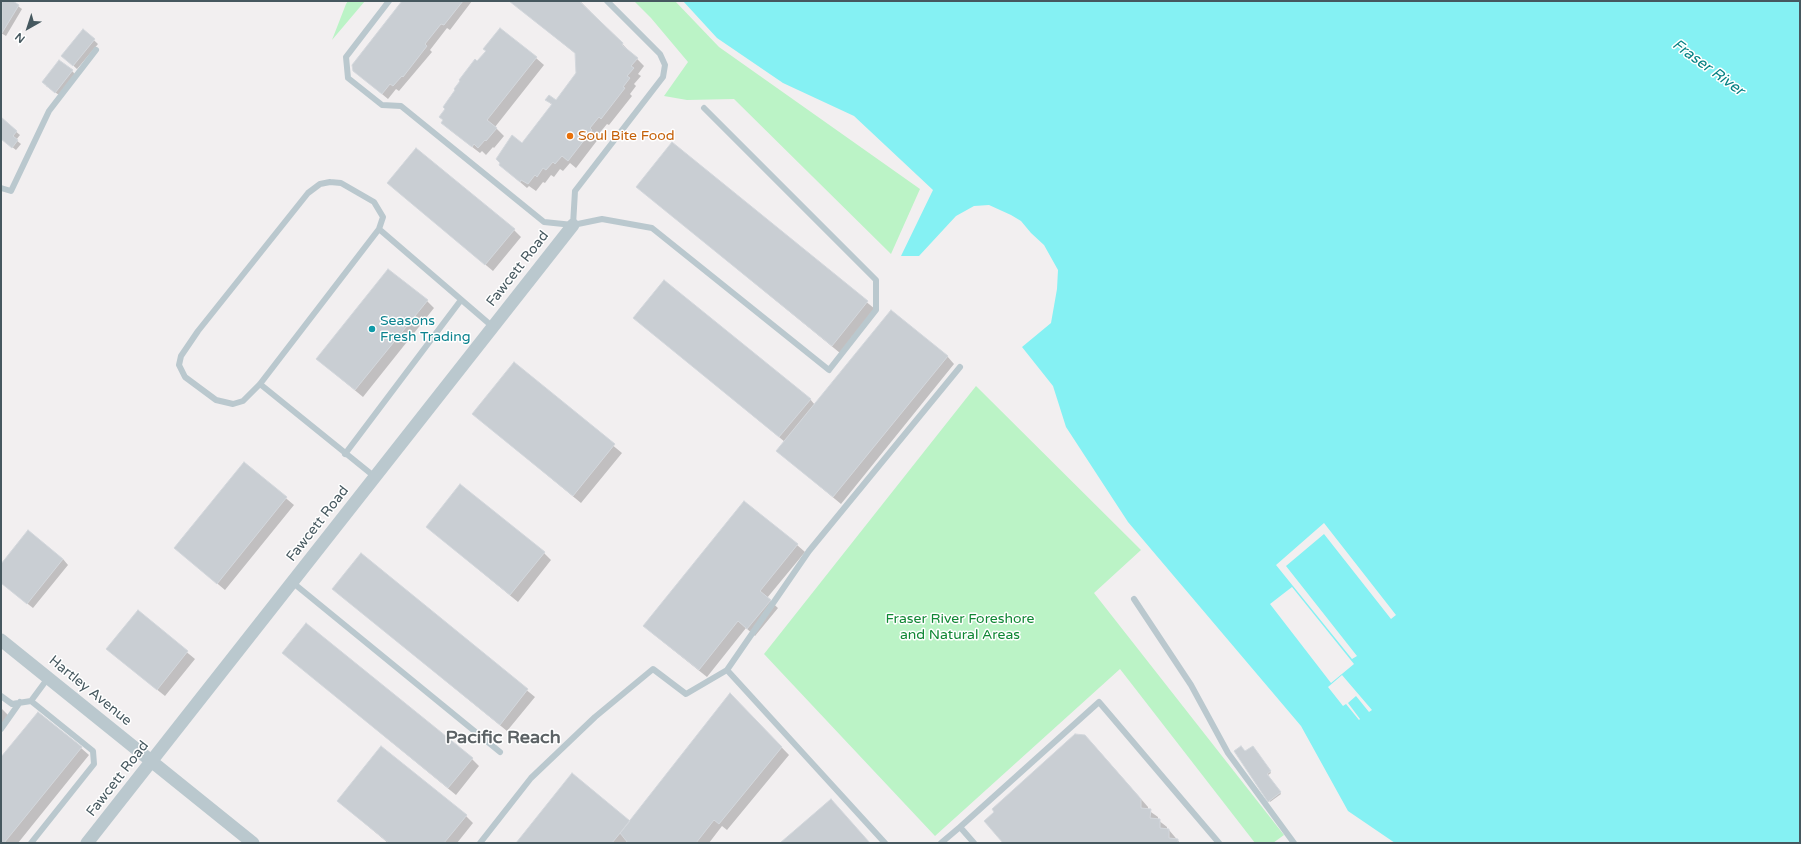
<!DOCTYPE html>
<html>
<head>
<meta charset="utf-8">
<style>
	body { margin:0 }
	#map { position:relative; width:1801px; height:844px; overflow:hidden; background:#f2eff0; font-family:"Varela Round",sans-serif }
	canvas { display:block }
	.frame { position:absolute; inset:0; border:2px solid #46585f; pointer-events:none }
	.north { position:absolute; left:8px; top:8px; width:40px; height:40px; -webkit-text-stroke:3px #fff; paint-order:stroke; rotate:219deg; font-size:11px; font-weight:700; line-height:16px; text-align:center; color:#46585f }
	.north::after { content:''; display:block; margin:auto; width:14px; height:18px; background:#46585f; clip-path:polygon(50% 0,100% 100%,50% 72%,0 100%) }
</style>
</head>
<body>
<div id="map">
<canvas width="1801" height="844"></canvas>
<div class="frame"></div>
<div class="north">N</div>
</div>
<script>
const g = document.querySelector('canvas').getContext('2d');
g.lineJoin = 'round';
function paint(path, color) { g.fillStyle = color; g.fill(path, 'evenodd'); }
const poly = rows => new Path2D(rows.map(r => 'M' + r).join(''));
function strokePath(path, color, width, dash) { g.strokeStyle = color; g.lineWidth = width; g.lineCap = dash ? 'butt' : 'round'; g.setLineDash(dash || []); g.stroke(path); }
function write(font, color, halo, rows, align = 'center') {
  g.font = font + ' "Varela Round",sans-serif'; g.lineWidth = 3; g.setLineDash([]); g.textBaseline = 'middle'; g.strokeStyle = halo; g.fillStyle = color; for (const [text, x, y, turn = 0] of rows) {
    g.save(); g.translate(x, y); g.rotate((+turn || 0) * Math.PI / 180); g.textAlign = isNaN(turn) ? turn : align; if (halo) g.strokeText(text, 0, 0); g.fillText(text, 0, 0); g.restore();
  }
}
const green = poly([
	[348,1,365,1,332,40,346,4],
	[634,1,675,1,719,47,920,189,891,254,734,99,687,100,664,96,688,62,651,18],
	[976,386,1141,550,1094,593,1284,835,1273,843,1255,843,1120,669,935,836,764,654]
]);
const water = poly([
	[683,1,1800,1,1800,843,1395,843,1348,811,1301,726,1128,522,1066,427,1053,386,1022,347,1051,323,1057,289,1058,270,1044,245,1031,233,1021,221,1011,215,989,205,974,206,956,216,919,256,901,256,933,190,854,116,783,83,717,38]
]);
const pier = poly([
	[1324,523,1396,615,1391,619,1324,534,1286,566,1357,656,1352,659,1276,565],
	[1292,587,1354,664,1331,683,1270,604],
	[1342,675,1372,710,1369,712,1356,696,1348,703,1360,719,1359,720,1346,704,1343,706,1328,687]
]);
const shadow = poly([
	[3,1,11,1,22,9,6,36,1,33,1,4],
	[403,1,472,1,450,30,447,28,430,50,432,52,399,91,396,89,388,99,354,71],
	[510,1,580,1,644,66,638,74,641,76,634,84,636,86,630,94,632,96,609,125,607,124,597,136,599,138,576,168,570,163,563,171,560,169,554,177,551,175,545,183,543,182,536,191,529,186,527,188,500,165,522,144,552,105,547,100,556,101,578,73,576,54],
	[83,30,98,44,77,69,66,59],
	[536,58,544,65,495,127,504,136,494,148,493,147,486,155,482,151,480,153,450,130,478,62],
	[72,71,75,74,59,95,46,86],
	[1,119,20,135,16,140,21,144,16,150,1,138],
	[672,144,875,309,840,353,637,187],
	[396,190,514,230,521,237,493,271],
	[427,301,434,308,363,397,317,359],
	[634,318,810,399,815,405,947,356,954,364,841,504,777,451,785,442],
	[514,364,622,453,581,503,473,414],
	[244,463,294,505,225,590,175,548],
	[427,527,544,553,551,560,518,602],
	[797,545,805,552,767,598,778,608,755,636,746,628,707,677,652,633],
	[361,555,535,697,507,731,333,589],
	[63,559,68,565,33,608,1,583,1,565],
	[138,612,195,659,165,696,115,656],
	[283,653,472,759,479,766,456,795],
	[730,694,789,755,727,830,722,826,709,843,629,843,627,841,625,843,517,843,630,822],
	[1,708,9,716,1,726],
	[1092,743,1148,807,1148,810,1158,817,1158,820,1167,827,1167,829,1169,830,1180,843,1005,843],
	[81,748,89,755,18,843,1,842,1,759],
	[1254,749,1271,773,1268,775,1281,794,1270,802,1246,753],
	[338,801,466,816,473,823,457,843,388,843]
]);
const building = poly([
	[2,1,13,1,19,5,2,33,2,1],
	[402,1,463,1,444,25,441,24,425,44,427,46,403,77,402,76,393,86,390,84,382,94,353,71,352,65,402,1],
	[509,1,579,1,623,43,622,45,638,58,631,66,634,68,627,76,630,78,623,87,625,88,601,119,599,117,590,128,592,130,568,161,562,156,555,164,553,162,546,170,543,168,537,177,535,175,528,184,521,180,520,182,499,165,500,163,496,159,512,135,522,143,552,104,545,100,549,95,556,100,576,73,575,53,509,1],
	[500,28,537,57,487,120,497,128,486,141,485,140,478,148,474,144,472,147,441,123,443,120,439,117,445,109,443,107,455,90,454,89,460,81,459,80,475,59,477,61,486,51,483,49,500,28],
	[83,29,95,39,73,66,61,56,83,29],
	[59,60,73,70,55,93,42,82,59,60],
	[1,117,17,131,13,136,18,140,12,148,1,139,1,117],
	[672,142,868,301,832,346,636,187,672,142],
	[416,148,515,229,485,265,387,183,416,148],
	[388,269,428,300,355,390,316,359,388,269],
	[664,280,811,399,779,437,633,318,664,280],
	[891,310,948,356,833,497,776,451,891,310],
	[514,362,615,444,573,496,472,414,514,362],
	[244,462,287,497,217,584,174,548,244,462],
	[460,484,545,552,510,595,426,527,460,484],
	[744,501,798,544,760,591,771,600,747,629,738,621,699,670,643,626,744,501],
	[28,530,63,559,27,604,1,583,1,564,28,530],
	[361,553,528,689,500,725,332,589,361,553],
	[138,610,188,651,157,690,106,649,138,610],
	[306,623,473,758,448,788,282,653,306,623],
	[730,693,782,747,719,824,714,820,696,843,628,843,620,833,730,693],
	[38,712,82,747,4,843,3,843,1,842,1,757,38,712],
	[1075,734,1085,735,1141,799,1141,808,1151,809,1150,818,1160,819,1160,828,1169,829,1169,838,1178,839,1178,843,1003,843,984,821,994,812,992,809,1075,734],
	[381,746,467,815,444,843,389,843,337,801,381,746],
	[1241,746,1245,751,1253,746,1271,771,1267,774,1281,792,1268,802,1234,751,1241,746],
	[572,773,630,821,612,843,516,843,572,773],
	[831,799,870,843,780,843,831,799]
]);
const service = poly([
	[389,1,346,57,348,78,382,105,401,106,544,222,573,225,602,219,652,228,829,370,876,310,876,280,704,108],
	[330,182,341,183,374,202,383,217,379,229,260,384,243,401,233,404,216,400,185,377,179,365,181,356,198,331,308,193,320,184,330,182],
	[1,188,11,191,49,111,96,50],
	[573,225,575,191,663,77,665,65,660,54,607,1],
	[379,229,493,327],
	[260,384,375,477],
	[345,454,461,300],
	[292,582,500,752],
	[1134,599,1191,685,1228,753,1294,843],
	[1,696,12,704,31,701],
	[1,729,20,702],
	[960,827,1099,702,1219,843],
	[31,843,94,764,93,751,31,701,48,678],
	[480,843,531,778,595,717,653,669,686,694,727,670],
	[885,843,727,670,809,551,960,367],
	[941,843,960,827,974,843]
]);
const minor = poly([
	[1,640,253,843],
	[87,843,573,225]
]);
const markers = [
	[570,136,4,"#e8710a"],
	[372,329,4,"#0f9aa8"]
];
const foodNames = [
	["Soul Bite Food",578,136]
];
const streetNames = [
	["Fawcett Road",518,269,-52],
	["Fawcett Road",318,524,-52],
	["Hartley Avenue",90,691,39],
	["Fawcett Road",118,779,-52]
];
const cultureNames = [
	["Seasons",380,321],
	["Fresh Trading",380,337]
];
const parkNames = [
	["Fraser River Foreshore",960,619],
	["and Natural Areas",960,635]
];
const waterNames = [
	["Fraser River",1708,68,36]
];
const districtNames = [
	["Pacific Reach",503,738]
];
paint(green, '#bbf3c6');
paint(water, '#85f1f3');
paint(pier, '#f2eff0');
paint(shadow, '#0003');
paint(building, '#c9ced3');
strokePath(building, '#d3d7dc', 1);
strokePath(service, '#bac8ce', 6);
strokePath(minor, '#bac8ce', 13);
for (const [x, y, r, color] of markers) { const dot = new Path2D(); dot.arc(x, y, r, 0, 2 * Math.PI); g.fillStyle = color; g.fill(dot); strokePath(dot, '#fff', 1.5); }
write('14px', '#c56008', '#fff', foodNames, 'left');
write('14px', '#46585f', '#fff', streetNames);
write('14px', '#0d838f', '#fff', cultureNames, 'left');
write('14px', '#108734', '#fff', parkNames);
write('italic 15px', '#068284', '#fff', waterNames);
write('bold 18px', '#5c6265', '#fff', districtNames);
</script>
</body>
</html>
